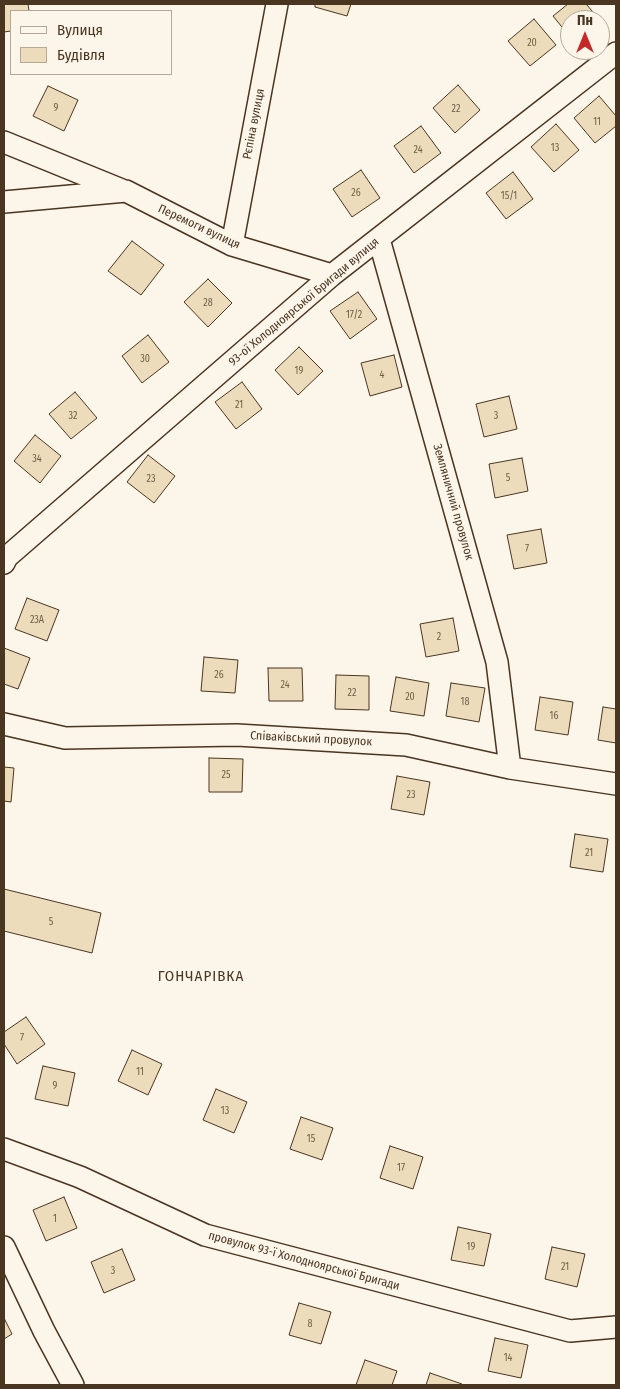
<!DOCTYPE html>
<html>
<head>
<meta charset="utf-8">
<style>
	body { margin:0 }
	#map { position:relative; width:620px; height:1389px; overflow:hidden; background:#fbf6e9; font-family:"Fira Sans Condensed",sans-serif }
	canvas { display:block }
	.frame { position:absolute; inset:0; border:5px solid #4a3520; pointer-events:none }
	.legend { position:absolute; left:10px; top:10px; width:162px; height:65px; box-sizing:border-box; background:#fbf6e9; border:1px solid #b4a999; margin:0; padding:6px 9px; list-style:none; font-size:15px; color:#4a3520 }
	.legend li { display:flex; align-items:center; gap:10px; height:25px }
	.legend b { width:25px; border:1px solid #b4a999 }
	.north { position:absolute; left:560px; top:10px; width:50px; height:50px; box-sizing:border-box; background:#fbf6e9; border:1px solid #b4a999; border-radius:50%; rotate:0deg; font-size:14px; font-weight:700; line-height:20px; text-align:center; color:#4a3520 }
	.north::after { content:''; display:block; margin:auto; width:18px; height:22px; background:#c62828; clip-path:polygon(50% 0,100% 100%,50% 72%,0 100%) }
</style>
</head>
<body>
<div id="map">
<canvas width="620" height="1389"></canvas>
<div class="frame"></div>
<ul class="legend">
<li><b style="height:6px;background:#fbf6e9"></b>Вулиця</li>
<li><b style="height:14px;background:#ecdcbc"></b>Будівля</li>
</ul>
<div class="north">Пн</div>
</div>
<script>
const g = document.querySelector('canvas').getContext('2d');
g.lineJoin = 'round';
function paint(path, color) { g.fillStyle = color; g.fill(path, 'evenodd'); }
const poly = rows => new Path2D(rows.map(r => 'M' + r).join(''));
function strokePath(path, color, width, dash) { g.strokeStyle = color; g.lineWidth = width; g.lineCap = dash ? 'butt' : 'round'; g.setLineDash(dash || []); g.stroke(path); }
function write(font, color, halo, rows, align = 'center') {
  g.font = font + ' "Fira Sans Condensed",sans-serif'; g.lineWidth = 4; g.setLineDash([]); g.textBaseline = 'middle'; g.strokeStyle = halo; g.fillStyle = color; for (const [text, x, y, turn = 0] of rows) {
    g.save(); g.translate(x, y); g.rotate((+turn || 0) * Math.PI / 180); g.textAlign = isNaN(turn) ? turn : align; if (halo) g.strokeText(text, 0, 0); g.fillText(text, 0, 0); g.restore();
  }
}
const building = poly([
	[4,4,28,4,29,11,11,11,11,31,4,32,4,4],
	[315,4,351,4,347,16,315,7,315,4],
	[568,4,586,4,600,20,570,20,570,37,553,16,568,4],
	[534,19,556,45,530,66,508,41,534,19],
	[458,85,480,110,455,133,433,108,458,85],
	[48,86,78,100,64,131,33,116,48,86],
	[599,96,616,116,616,126,595,143,574,118,599,96],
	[556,124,579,150,554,172,531,147,556,124],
	[421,126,441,153,414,173,394,146,421,126],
	[361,170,380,198,352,217,333,189,361,170],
	[513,172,533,199,506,219,486,193,513,172],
	[132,241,164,265,141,295,108,271,132,241],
	[208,279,232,303,208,327,184,302,208,279],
	[358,292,377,319,350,339,330,311,358,292],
	[148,335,169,362,142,383,122,356,148,335],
	[299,347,323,371,298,395,275,370,299,347],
	[394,355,402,387,370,396,361,363,394,355],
	[242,382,262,409,236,429,215,402,242,382],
	[75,392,97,418,71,439,49,414,75,392],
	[509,396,517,429,484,437,476,404,509,396],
	[35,435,61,456,40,483,14,461,35,435],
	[148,455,175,476,154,503,127,482,148,455],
	[522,458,528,491,495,498,489,464,522,458],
	[541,529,547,563,514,569,507,535,541,529],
	[27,598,59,610,47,641,15,629,27,598],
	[453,618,459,651,426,657,420,624,453,618],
	[4,648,30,658,18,689,4,684,4,648],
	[204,657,238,660,235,693,201,691,204,657],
	[268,668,302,668,303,701,269,701,268,668],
	[336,675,369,676,369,710,335,709,336,675],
	[396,677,429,683,424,716,390,711,396,677],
	[451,683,485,688,479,722,446,716,451,683],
	[540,697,573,702,568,735,535,730,540,697],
	[603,707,616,709,616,743,598,740,603,707],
	[209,758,243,759,242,792,209,792,209,758],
	[4,767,14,768,11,802,4,801,4,767],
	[397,776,430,782,424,815,391,809,397,776],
	[575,834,608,839,603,872,570,867,575,834],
	[4,889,101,913,92,953,4,931,4,889],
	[26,1017,45,1044,17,1064,4,1044,4,1032,26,1017],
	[132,1050,162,1064,148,1095,118,1081,132,1050],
	[43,1066,75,1073,68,1106,35,1099,43,1066],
	[216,1089,247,1102,234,1133,203,1120,216,1089],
	[301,1117,333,1128,322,1160,290,1149,301,1117],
	[390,1146,423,1157,413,1189,380,1178,390,1146],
	[64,1197,77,1228,46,1241,33,1210,64,1197],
	[458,1227,491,1234,484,1266,451,1260,458,1227],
	[552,1247,585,1254,577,1287,545,1279,552,1247],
	[122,1249,135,1280,104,1293,91,1262,122,1249],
	[299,1303,331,1312,321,1344,289,1335,299,1303],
	[4,1318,12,1334,4,1339,4,1318],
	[495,1338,528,1345,521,1378,488,1371,495,1338],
	[365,1360,397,1371,392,1385,356,1385,365,1360],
	[430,1373,462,1384,462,1385,426,1385,430,1373]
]);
const minor = poly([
	[4,142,122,190],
	[4,202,126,191,232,245,332,275],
	[379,239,497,662,510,768],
	[232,245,277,4],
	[4,563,7,557,332,275,616,53],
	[4,724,65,738,237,735,406,745,510,768,616,784],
	[4,1149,80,1177,205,1235,570,1331,616,1327],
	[4,1247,44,1331,73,1385]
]);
const numberNames = [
	["20",532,43],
	["9",56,108],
	["22",456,109],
	["11",597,122],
	["13",555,148],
	["24",418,150],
	["26",356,193],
	["15/1",509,196],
	["28",208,303],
	["17/2",354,315],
	["30",145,359],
	["19",299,371],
	["4",382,375],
	["21",239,405],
	["32",73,416],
	["3",496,416],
	["34",37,459],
	["5",508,478],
	["23",151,479],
	["7",527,549],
	["23А",37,620],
	["2",439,637],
	["26",219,675],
	["24",285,685],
	["22",352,693],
	["20",410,697],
	["18",465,702],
	["16",554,716],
	["25",226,775],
	["23",411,795],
	["21",589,853],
	["5",51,922],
	["7",22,1038],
	["11",140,1072],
	["9",55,1086],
	["13",225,1111],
	["15",311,1139],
	["17",401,1168],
	["1",55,1219],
	["19",471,1247],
	["21",565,1267],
	["3",113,1271],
	["8",310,1324],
	["14",508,1358]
];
const streetNames = [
	["Рєпіна вулиця",254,124,-79],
	["Перемоги вулиця",199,227,25],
	["93-ої Холодноярської Бригади вулиця",304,302,-40],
	["Земляничний провулок",453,502,74],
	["Співаківський провулок",311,739,3],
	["провулок 93-ї Холодноярської Бригади",304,1261,15]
];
const quarterNames = [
	["ГОНЧАРІВКА",201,977]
];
paint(building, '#ecdcbc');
strokePath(building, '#4a3520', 1);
strokePath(minor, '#4a3520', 24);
strokePath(minor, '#fbf6e9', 21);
write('10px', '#725f47', null, numberNames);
write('12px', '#4a3520', '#fbf6e9', streetNames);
g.letterSpacing = '1px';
write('15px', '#4a3520', '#fbf6e9', quarterNames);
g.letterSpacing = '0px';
</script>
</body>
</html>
